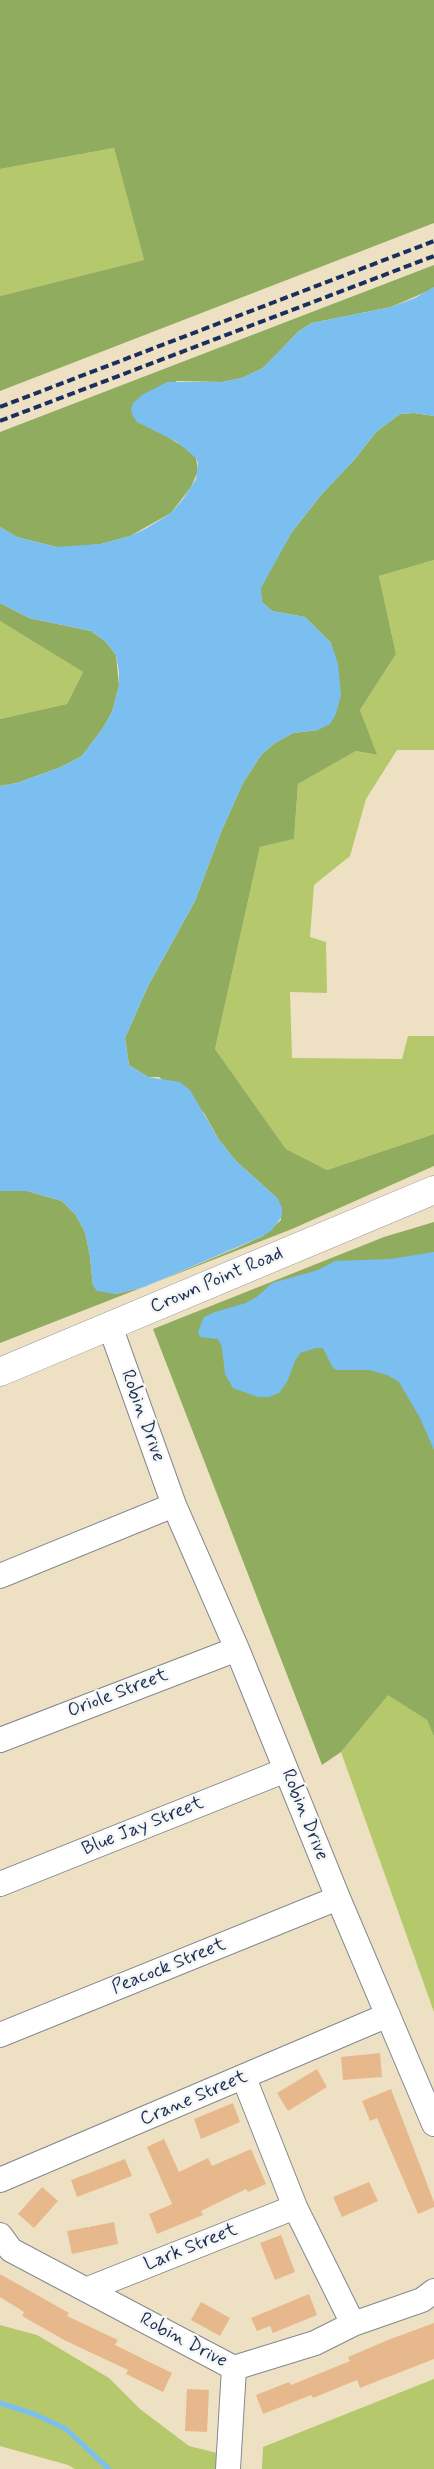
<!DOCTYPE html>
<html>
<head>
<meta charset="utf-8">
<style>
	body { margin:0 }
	canvas { display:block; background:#eee1c3 }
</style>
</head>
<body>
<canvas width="434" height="2469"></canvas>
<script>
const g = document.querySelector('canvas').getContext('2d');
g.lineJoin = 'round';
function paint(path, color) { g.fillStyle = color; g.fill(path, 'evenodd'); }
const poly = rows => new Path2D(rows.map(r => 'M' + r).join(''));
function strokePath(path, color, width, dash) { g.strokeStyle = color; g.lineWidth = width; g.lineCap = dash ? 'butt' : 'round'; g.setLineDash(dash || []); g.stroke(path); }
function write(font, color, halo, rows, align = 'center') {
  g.font = font + ' Mynerve,sans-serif'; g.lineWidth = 5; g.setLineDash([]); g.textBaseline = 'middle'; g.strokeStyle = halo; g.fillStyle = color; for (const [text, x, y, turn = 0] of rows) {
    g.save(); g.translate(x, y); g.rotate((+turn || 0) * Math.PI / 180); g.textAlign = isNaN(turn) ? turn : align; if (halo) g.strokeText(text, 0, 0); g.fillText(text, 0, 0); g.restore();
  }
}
const green = poly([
	[114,148,144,260,0,296,0,169],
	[434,560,434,750,397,750,366,799,350,856,314,885,310,937,326,942,327,993,290,992,292,1058,402,1059,408,1036,434,1036,434,1134,327,1170,286,1149,215,1049,260,847,294,839,298,784,356,751,376,755,360,710,396,654,379,576],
	[0,621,83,672,67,704,0,719],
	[388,1694,427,1720,434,1737,434,2012,341,1752],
	[0,2325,37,2335,109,2378,140,2409,189,2446,217,2453,217,2469,75,2469,68,2465,0,2446],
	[434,2379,434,2469,262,2469,263,2447]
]);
const forest = poly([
	[0,0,434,0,434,223,0,391,0,296,144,260,114,148,0,169],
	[434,265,434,287,428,291,391,307,312,323,299,331,263,368,242,378,222,382,176,381,153,428,189,450,196,458,198,471,191,487,171,513,130,536,101,544,72,547,56,547,17,537,0,527,0,432],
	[414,413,434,416,434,560,379,576,396,654,360,710,377,755,356,751,298,784,294,839,260,847,215,1049,286,1149,327,1170,434,1134,434,1166,292,1229,0,1343,0,1191,27,1191,62,1201,75,1214,85,1232,90,1256,93,1286,116,1294,144,1287,237,1248,263,1236,281,1220,278,1199,236,1161,219,1140,204,1113,159,1077,148,1077,129,1065,125,1038,148,986,195,901,221,832,243,783,261,755,275,743,293,733,318,730,331,643,305,617,272,611,262,602,260,588,265,578,292,532,321,495,355,459,376,432,400,414],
	[0,603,29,618,91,631,106,642,116,655,119,686,112,712,103,728,82,756,61,767,17,783,0,786,0,719,67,704,83,672,0,621],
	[434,1222,434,1737,427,1720,388,1695,341,1752,322,1765,153,1329,384,1237]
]);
const water = poly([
	[434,287,434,416,414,413,400,414,376,432,355,459,321,495,292,532,261,588,262,602,272,611,305,617,331,643,338,664,341,695,336,714,330,724,318,730,293,733,275,743,261,755,243,783,221,832,195,901,148,986,125,1038,129,1065,148,1077,180,1082,190,1090,219,1140,236,1161,278,1199,282,1208,282,1216,272,1230,263,1236,144,1287,116,1294,97,1291,93,1286,90,1256,85,1232,75,1214,62,1201,27,1191,0,1191,0,786,17,783,61,767,82,756,103,728,112,712,119,686,119,672,116,655,106,642,91,631,29,618,0,603,0,527,17,537,56,547,101,544,130,536,147,528,171,513,183,499,196,479,198,463,196,458,177,442,137,422,133,416,131,410,133,403,142,395,167,382,222,382,242,378,263,368,299,331,312,323,391,307,415,298],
	[434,1252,434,1450,420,1418,399,1382,387,1375,369,1370,338,1370,333,1368,323,1348,316,1348,300,1353,295,1361,287,1382,279,1393,269,1397,258,1397,233,1388,225,1374,222,1347,218,1339,200,1337,198,1332,204,1317,215,1312,246,1303,258,1296,272,1283,318,1270,335,1261,390,1259]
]);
const stream = poly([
	[0,2403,34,2414,66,2429,109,2469]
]);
const building = poly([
	[380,2053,382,2077,343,2080,341,2057],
	[317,2069,327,2087,288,2111,277,2093],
	[391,2089,434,2202,434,2207,418,2214,377,2118,370,2121,362,2101],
	[233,2103,240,2122,201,2139,194,2119],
	[164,2139,179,2172,208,2158,212,2166,251,2149,266,2184,248,2192,246,2189,201,2211,203,2215,157,2234,149,2214,172,2204,147,2147],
	[125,2159,132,2176,77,2197,71,2180],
	[369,2182,378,2201,342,2217,333,2197],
	[42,2187,58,2201,34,2228,18,2214],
	[114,2222,118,2244,72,2254,67,2231,88,2227,89,2229,89,2227],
	[281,2235,295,2272,275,2280,260,2243],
	[0,2274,69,2313,67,2316,118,2340,115,2345,172,2373,163,2392,126,2374,128,2370,66,2341,22,2316,24,2312,0,2297],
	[309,2294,317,2315,273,2333,270,2326,257,2331,251,2318],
	[201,2302,230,2318,220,2336,191,2320],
	[434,2323,434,2359,360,2388,357,2380,313,2398,311,2395,263,2414,256,2395,289,2382,291,2385,350,2361,348,2357,388,2340],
	[187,2389,209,2390,207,2432,185,2431]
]);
const minor = poly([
	[110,1326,174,1505,237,1649,338,1898,434,2124],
	[0,1576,174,1505],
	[0,1740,237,1649],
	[0,1884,286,1770],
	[0,2035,338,1898],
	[244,2078,295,2207,353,2324],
	[0,2180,388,2015],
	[0,2235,11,2250,234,2368,315,2343,353,2324,422,2300,434,2291],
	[88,2289,295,2207],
	[228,2469,234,2368]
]);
const major = poly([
	[0,1372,434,1190]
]);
const rail = poly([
	[0,407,434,241],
	[0,421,434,256]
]);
const streetNames = [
	["Crown Point Road",217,1281,-23],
	["Robin Drive",142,1416,70],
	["Oriole Street",118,1694,-21],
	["Robin Drive",304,1815,68],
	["Blue Jay Street",143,1827,-22],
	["Peacock Street",169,1967,-22],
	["Crane Street",194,2099,-23],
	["Lark Street",191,2248,-22],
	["Robin Drive",183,2341,28]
];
paint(green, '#b5c86b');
paint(forest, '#90ac5f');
paint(water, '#7bbff1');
strokePath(stream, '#7bbff1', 5);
paint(building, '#e8b88d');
strokePath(minor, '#848890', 26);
strokePath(major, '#848890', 29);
strokePath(minor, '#fff', 24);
strokePath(major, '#fff', 28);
strokePath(rail, '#1b2f5e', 4, [8, 4]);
write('19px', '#1b2f5e', '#f6f6f2', streetNames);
</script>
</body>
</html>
